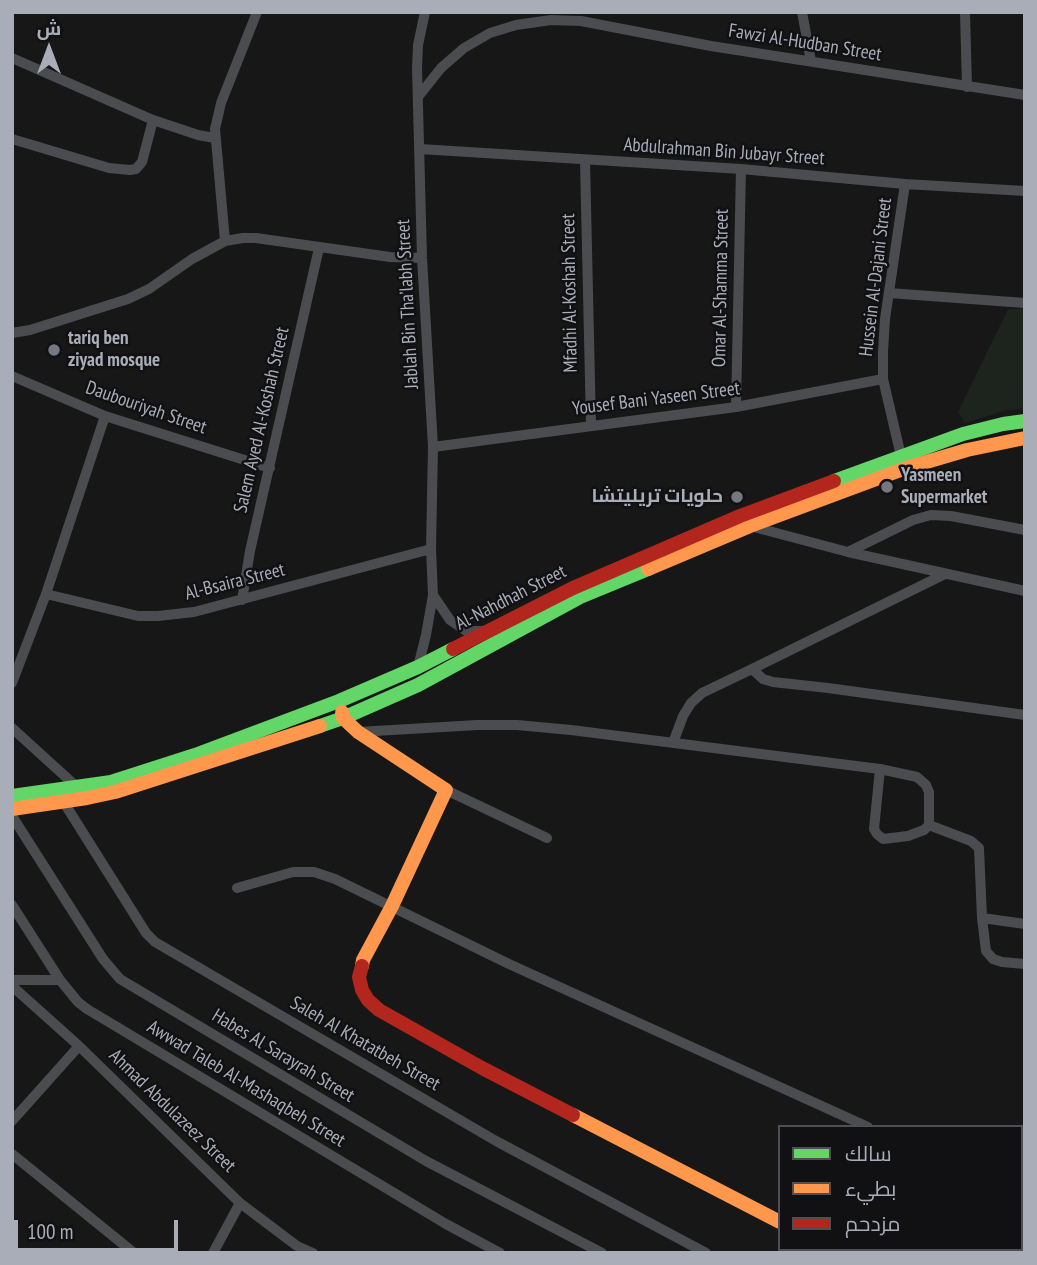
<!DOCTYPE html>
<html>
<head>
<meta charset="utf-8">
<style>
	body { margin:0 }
	#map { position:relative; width:1037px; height:1265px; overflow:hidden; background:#171717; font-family:"PT Sans Narrow",Cairo,sans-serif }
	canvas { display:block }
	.frame { position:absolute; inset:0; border:14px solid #a8adb8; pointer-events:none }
	.legend { position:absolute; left:778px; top:1125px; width:245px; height:126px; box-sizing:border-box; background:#111113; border:2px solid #4d4f55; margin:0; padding:9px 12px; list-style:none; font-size:21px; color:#a8adb8 }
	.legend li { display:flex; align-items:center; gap:14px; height:35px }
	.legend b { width:35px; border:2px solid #4d4f55 }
	.north { position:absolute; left:14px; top:14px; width:70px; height:70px; -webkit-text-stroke:5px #111113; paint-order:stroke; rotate:0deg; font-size:19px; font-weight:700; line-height:28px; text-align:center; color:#a8adb8 }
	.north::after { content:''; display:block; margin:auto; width:24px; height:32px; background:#a8adb8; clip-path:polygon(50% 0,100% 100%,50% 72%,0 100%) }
	.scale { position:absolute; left:14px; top:1220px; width:164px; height:32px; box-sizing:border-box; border:4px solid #a8adb8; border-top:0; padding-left:9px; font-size:21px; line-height:24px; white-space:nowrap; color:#a8adb8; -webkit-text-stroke:5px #111113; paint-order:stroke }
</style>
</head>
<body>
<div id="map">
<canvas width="1037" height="1265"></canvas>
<div class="frame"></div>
<ul class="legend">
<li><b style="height:9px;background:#63d668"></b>سالك</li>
<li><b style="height:9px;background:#ff974d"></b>بطيء</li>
<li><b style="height:9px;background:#b3261e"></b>مزدحم</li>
</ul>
<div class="north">ش</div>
<div class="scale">100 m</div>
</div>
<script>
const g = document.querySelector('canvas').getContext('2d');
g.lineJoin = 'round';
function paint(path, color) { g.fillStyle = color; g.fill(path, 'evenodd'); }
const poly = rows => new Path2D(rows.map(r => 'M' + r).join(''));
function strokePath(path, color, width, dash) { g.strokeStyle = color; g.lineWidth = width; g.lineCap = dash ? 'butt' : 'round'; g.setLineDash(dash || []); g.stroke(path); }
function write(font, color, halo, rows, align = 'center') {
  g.font = font + ' "PT Sans Narrow",Cairo,sans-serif'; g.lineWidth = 5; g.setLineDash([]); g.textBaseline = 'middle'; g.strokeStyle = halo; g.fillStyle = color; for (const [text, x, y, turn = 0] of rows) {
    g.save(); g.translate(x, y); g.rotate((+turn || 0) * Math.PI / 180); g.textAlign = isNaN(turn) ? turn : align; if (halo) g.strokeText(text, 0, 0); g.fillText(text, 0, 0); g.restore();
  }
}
const green = poly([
	[1008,309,1025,309,1025,408,1007,410,965,423,958,412]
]);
const street = poly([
	[802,12,811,61],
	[965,12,967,87],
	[12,58,153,120,198,135,215,138],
	[418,97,441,68,464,48,490,33,516,25,551,20,581,21,711,46,1025,95],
	[12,139,109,168,130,170,136,169,142,162,153,120],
	[420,149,741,169,905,184,1025,191],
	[585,160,591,425],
	[225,241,215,129,221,103,257,12],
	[889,293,1025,303],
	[12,333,30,330,128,299,149,289,192,259,225,241,243,238,256,238,390,257,422,258],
	[12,376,105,416,270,468],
	[736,407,741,169],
	[433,447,736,407,883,379],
	[901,456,883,379,883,352,885,319,905,184],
	[750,526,848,552,1025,591],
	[848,552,913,520,931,515,951,516,1025,530],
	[46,594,138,616,158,616,194,612,431,549],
	[433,595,450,620,466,631,486,631],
	[242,600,250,551,319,248],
	[418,667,426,635,433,595,431,549,433,447,422,258,417,68,418,45,425,12],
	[752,669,945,574],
	[12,683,46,594,105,416],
	[12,728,78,788],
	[358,732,477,725,517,725,571,730,880,769,917,777,926,785,929,792,929,825,924,830,908,836,883,839,877,834,874,829,880,769],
	[673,743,683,716,691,703,702,693,752,669,763,679,773,682,828,688,1025,715],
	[446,790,547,838],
	[63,801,146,933,155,942,496,1141,706,1253],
	[12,816,103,959,120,979,426,1161,602,1253],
	[929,825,971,841,979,848,982,918,986,951,993,959,1002,962,1025,964],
	[237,888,293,872,314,872,335,879,509,964,868,1127],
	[12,905,60,980,78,1002,87,1009,446,1224,500,1253],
	[982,918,1025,924],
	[12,980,60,980],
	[12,986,79,1046,240,1203,297,1246,313,1253],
	[12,1121,79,1046],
	[12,1154,134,1253],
	[1021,1195,1025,1197],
	[1021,1240,1025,1240],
	[831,1249,838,1253],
	[213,1253,240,1203],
	[856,1253,858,1249],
	[963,1253,980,1249]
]);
const fast = poly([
	[834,481,963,434,1003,424,1025,421],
	[320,726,343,718,418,685,580,597,648,569],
	[12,796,111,782,195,755,339,701,418,667,453,649]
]);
const slow = poly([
	[648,569,750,526,906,468,967,450,1025,438],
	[342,712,343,718,358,732,446,790,392,906,363,960,362,966],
	[12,809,87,798,115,792,320,726],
	[573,1115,780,1222]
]);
const jam = poly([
	[453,649,573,588,740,516,834,481],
	[362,966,359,977,362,990,368,1000,379,1010,482,1068,573,1115]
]);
const markers = [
	[54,350,7,"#757880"],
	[887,487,7,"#757880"],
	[737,497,7,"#757880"]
];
const streetNames = [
	["Fawzi Al-Hudban Street",805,43,9],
	["Abdulrahman Bin Jubayr Street",724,152,4],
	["Hussein Al-Dajani Street",876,277,-83],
	["Omar Al-Shamma Street",721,288,-89],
	["Mfadhi Al-Koshah Street",570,293,-91],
	["Jablah Bin Tha’labh Street",408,304,-93],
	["Yousef Bani Yaseen Street",656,399,-7],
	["Daubouriyah Street",146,408,19],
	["Salem Ayed Al-Koshah Street",262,420,-77],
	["Al-Bsaira Street",235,582,-14],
	["Al-Nahdhah Street",511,598,-27],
	["Saleh Al Khatatbeh Street",365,1044,30],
	["Habes Al Sarayrah Street",283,1056,31],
	["Awwad Taleb Al-Mashaqbeh Street",246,1084,31],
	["Ahmad Abdulazeez Street",172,1111,44]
];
const poiNames = [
	["tariq ben",68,339],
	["ziyad mosque",68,361],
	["Yasmeen",901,476],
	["Supermarket",901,498],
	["حلويات تريليتشا",723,497,"right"]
];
paint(green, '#1d241e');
strokePath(street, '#4b4c50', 10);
strokePath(fast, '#63d668', 14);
strokePath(slow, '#ff974d', 14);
strokePath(jam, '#b3261e', 14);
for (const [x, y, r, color] of markers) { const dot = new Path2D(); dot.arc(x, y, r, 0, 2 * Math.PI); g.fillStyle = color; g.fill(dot); strokePath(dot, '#111113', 2.5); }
write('19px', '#a8adb8', '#111113', streetNames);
write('bold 19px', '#a8adb8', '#111113', poiNames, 'left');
</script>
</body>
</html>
